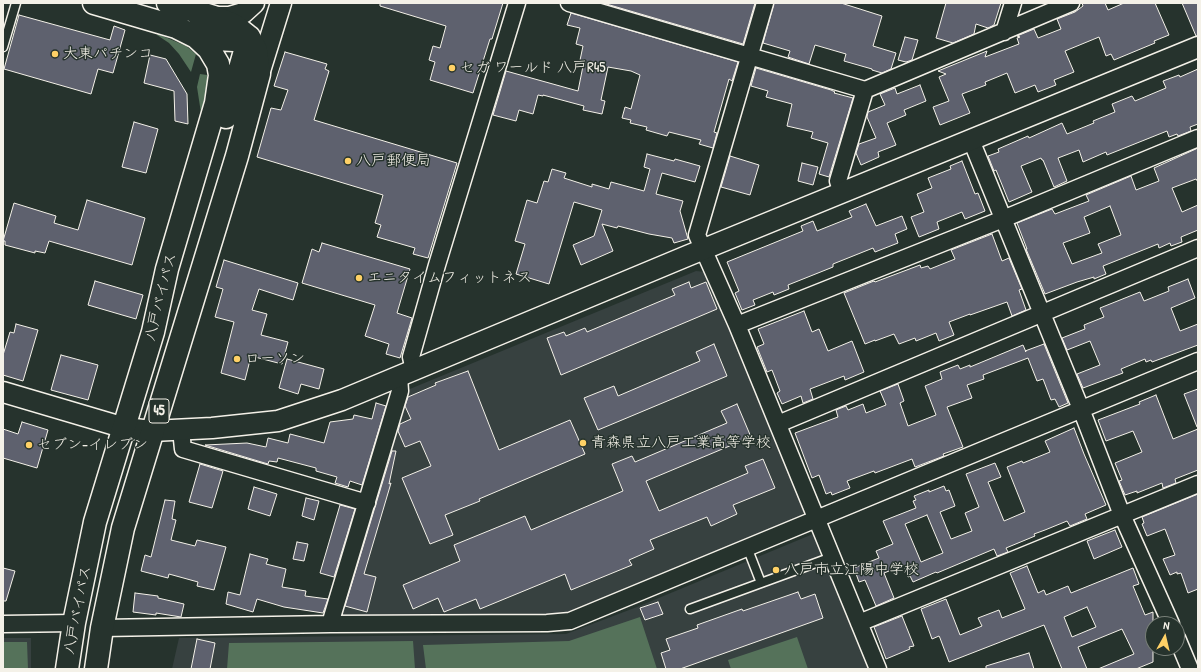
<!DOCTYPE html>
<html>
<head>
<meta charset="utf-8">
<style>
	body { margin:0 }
	#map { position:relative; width:1201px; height:672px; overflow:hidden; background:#26332d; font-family:"Patrick Hand",sans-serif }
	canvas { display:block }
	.frame { position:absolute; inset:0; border:4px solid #f4f1e8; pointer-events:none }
	.north { position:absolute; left:1145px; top:616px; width:40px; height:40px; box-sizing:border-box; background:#26332d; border:1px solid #787f78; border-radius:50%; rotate:8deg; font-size:11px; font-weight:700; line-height:16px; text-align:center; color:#f4f1e8 }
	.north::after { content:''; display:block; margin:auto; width:14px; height:18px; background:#ffd166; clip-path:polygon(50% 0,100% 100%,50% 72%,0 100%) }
</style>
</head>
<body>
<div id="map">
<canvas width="1201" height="672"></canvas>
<div class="frame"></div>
<div class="north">N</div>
</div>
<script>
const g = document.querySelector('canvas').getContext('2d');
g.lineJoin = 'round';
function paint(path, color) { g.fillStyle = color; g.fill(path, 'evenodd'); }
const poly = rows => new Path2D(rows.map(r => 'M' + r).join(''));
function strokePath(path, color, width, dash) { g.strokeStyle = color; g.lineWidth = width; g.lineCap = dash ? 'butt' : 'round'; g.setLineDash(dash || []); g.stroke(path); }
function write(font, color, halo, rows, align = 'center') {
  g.font = font + ' "Patrick Hand","Klee One",sans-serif'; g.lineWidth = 3; g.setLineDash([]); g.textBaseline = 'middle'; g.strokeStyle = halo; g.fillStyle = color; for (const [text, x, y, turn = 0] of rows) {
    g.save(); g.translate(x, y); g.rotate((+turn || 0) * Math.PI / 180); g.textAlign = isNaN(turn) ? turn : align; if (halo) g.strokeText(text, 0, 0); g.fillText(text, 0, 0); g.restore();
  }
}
const built = poly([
	[696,271,706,272,806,515,566,614,553,616,338,616,405,391],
	[813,534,868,669,172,669,179,638,566,634,637,607],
	[3,638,31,638,31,669,3,669]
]);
const green = poly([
	[158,34,186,46,196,54,191,72,179,54,169,43,157,35],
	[200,74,207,75,207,84,203,113,201,113,197,87],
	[640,617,657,669,426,669,423,645,569,641],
	[797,637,808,669,731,669,728,660],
	[413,641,415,669,227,669,229,643],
	[3,642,27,642,28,669,3,669]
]);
const building = poly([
	[380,3,503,3,492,39,490,39,473,93,430,80,435,62,429,60,433,46,440,48,446,26,380,6,380,3],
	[603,3,755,3,743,44,603,3],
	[774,3,841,3,882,16,873,46,896,53,891,69,882,73,872,70,872,69,844,61,846,54,815,45,809,64,788,57,790,51,763,43,774,3],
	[946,3,1001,3,994,25,988,28,976,24,974,34,953,43,936,38,946,3],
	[1082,3,1105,3,1108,10,1124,3,1155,3,1169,35,1154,41,1155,43,1114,60,1111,54,1106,56,1099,37,1065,51,1074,72,1054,80,1056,85,1038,92,1035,85,1015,93,1007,73,985,82,986,85,962,94,970,113,940,125,933,107,949,101,939,77,946,74,938,71,987,51,985,57,1019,44,1017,38,1020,37,1017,36,1034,29,1038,38,1061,29,1057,19,1075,12,1083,6,1082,3],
	[1182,3,1198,3,1198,36,1196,36,1182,3],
	[571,13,738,62,732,81,729,79,714,132,717,133,713,148,699,144,701,140,669,132,667,136,646,130,647,127,630,123,631,120,622,118,625,107,631,109,640,75,631,71,608,67,601,100,605,101,602,114,583,110,584,106,543,95,543,96,538,95,533,114,519,110,516,121,493,115,506,71,578,91,583,66,579,65,583,46,576,44,580,28,567,25,571,13],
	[19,15,110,40,114,26,125,30,113,73,98,69,91,94,4,69,19,15],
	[905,37,918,40,912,60,906,62,898,60,905,37],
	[285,52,327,64,325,69,329,71,314,120,457,163,428,258,413,254,415,248,377,237,381,225,375,223,383,195,257,157,271,108,281,110,288,90,274,86,285,52],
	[150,55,166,59,187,94,188,124,175,121,174,91,144,83,150,55],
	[756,68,831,90,835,92,834,93,853,98,829,177,819,174,828,143,811,138,813,132,787,126,792,104,766,97,768,91,751,86,756,68],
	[1198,69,1198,124,1190,127,1191,131,1178,136,1177,134,1169,137,1167,131,1107,155,1106,152,1083,162,1079,150,1058,158,1067,181,1054,187,1043,160,1042,160,1041,158,1021,166,1032,192,1009,202,996,170,994,171,988,156,999,152,998,149,1028,136,1029,138,1062,123,1067,134,1094,123,1093,121,1115,112,1112,104,1132,96,1135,101,1166,88,1163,81,1179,75,1180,77,1198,69],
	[920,85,926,101,904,110,906,115,887,123,896,145,878,152,879,157,861,165,856,153,859,144,876,138,867,117,868,112,885,105,880,94,895,88,897,94,920,85],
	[134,122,158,129,146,173,122,167,134,122],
	[1198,148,1198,182,1196,179,1172,188,1182,212,1198,205,1198,230,1181,237,1182,242,1171,246,1170,243,1159,248,1158,244,1103,266,1106,274,1094,279,1094,277,1077,282,1045,294,1026,249,1027,249,1017,223,1052,209,1055,214,1089,201,1086,195,1131,176,1136,190,1159,181,1154,168,1198,148],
	[1110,206,1121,235,1098,244,1102,253,1072,264,1063,243,1090,233,1084,217,1110,206],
	[647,154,674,161,675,159,700,166,695,182,662,173,656,194,683,201,680,211,688,239,674,243,672,238,649,234,618,226,617,228,602,224,613,251,581,265,573,245,594,236,602,210,574,202,549,284,516,274,525,244,515,241,527,200,537,203,544,181,548,182,552,169,566,173,564,178,592,187,592,184,609,189,611,182,644,191,650,169,644,167,647,154],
	[730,156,759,165,750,195,721,187,730,156],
	[962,161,975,194,978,193,985,211,965,219,962,212,937,222,939,229,919,237,911,217,924,212,917,194,932,188,928,178,951,169,950,166,962,161],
	[802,163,818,167,813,185,798,181,802,163],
	[87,200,145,218,132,265,49,241,45,253,35,251,35,253,5,245,5,241,3,241,14,203,56,216,54,223,78,230,87,200],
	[866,204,876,226,902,216,907,229,895,234,898,243,875,252,873,248,833,264,833,267,788,285,789,289,774,295,773,292,753,300,755,305,742,310,735,293,739,291,727,262,803,231,801,226,813,221,817,231,852,217,849,211,866,204],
	[992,234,1002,261,1009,258,1022,289,1019,290,1026,310,1012,316,1007,302,970,315,970,314,949,322,954,335,939,341,936,333,916,341,915,338,899,344,894,334,875,341,875,340,865,344,844,293,874,281,875,282,920,265,921,268,928,266,930,269,955,259,951,250,992,234],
	[322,243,410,269,397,313,412,318,400,358,386,354,389,344,365,336,375,305,302,283,312,249,319,252,322,243],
	[224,260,298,283,293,300,259,289,252,310,267,314,261,335,288,342,282,364,251,356,245,380,221,373,234,322,215,317,223,289,216,287,224,260],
	[1188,279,1195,298,1171,308,1180,331,1198,324,1198,345,1152,362,1151,360,1146,362,1145,359,1121,369,1123,373,1083,388,1077,374,1100,365,1090,341,1067,350,1062,338,1085,329,1084,325,1104,317,1100,308,1140,292,1144,301,1169,291,1168,287,1188,279],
	[95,281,143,295,136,319,88,305,95,281],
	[689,282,691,288,706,282,717,309,561,375,547,338,564,332,566,336,585,328,587,332,675,295,672,289,689,282],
	[804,311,812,332,819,329,828,351,852,341,864,372,845,380,844,376,810,389,813,399,803,403,801,396,782,404,777,393,780,391,772,370,767,372,757,347,764,344,758,329,804,311],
	[16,324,38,330,23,381,3,375,3,355,10,332,14,333,16,324],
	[714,344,727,376,598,430,584,398,614,386,618,396,700,361,696,352,714,344],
	[1044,344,1068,403,1059,407,1055,399,1051,400,1043,379,1037,381,1028,358,983,375,984,379,967,385,972,398,947,407,963,447,943,454,944,456,915,467,912,459,875,473,874,471,847,481,850,488,832,495,831,492,826,494,819,475,812,478,795,433,838,417,836,410,846,406,848,410,863,404,866,413,886,405,880,391,898,384,904,401,900,403,908,426,936,415,925,386,942,379,940,372,958,365,960,369,970,365,970,367,1023,345,1026,352,1025,351,1044,344],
	[61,355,98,365,88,400,51,390,61,355],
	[287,359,324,369,319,389,301,384,298,394,279,388,287,359],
	[468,371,499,450,570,420,585,454,479,499,480,501,445,515,453,535,430,544,402,478,431,466,420,441,405,447,398,431,400,424,411,419,405,406,408,397,436,385,435,383,468,371],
	[1198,389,1198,427,1197,427,1184,394,1198,389],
	[1156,395,1173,439,1198,429,1198,470,1175,479,1176,483,1163,488,1162,483,1137,493,1137,491,1125,495,1119,481,1122,480,1115,463,1142,452,1133,431,1106,441,1098,420,1140,404,1139,402,1156,395],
	[376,403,386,406,362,485,350,481,348,487,335,483,337,477,316,471,316,468,278,458,277,462,269,461,268,464,205,445,247,443,266,447,268,438,288,443,290,434,324,443,330,422,353,419,354,415,372,419,376,403],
	[737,404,751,437,646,481,659,511,748,473,745,466,763,459,775,488,733,505,737,514,711,526,707,517,650,540,654,549,629,560,632,565,571,590,565,574,480,609,476,599,444,612,438,598,413,609,403,585,460,561,454,545,525,516,531,530,623,491,612,464,632,456,635,462,727,423,721,411,737,404],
	[22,422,48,430,37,468,3,458,3,429,18,434,22,422],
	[1074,428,1084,454,1106,505,1085,514,1087,519,1070,526,1067,521,1045,530,1034,534,1035,536,1006,548,1008,552,997,556,994,549,937,573,936,572,913,582,910,576,908,577,904,565,884,573,894,598,876,606,865,580,859,582,854,568,879,558,876,551,893,544,883,521,916,508,913,501,916,500,914,496,929,490,929,492,944,486,946,491,949,490,955,506,940,512,951,539,972,531,965,513,979,507,966,474,995,463,1001,477,988,482,1004,521,1025,512,1007,467,1022,461,1023,463,1050,452,1045,441,1074,428],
	[927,515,943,553,921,562,905,524,927,515],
	[392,451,396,451,389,484,391,483,364,574,376,577,367,612,345,606,392,451],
	[200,464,223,471,212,508,189,502,200,464],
	[254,487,277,494,270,516,248,509,254,487],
	[1198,494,1198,589,1188,593,1181,573,1177,574,1177,572,1170,575,1163,559,1175,555,1165,529,1147,536,1142,524,1144,523,1142,517,1198,494],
	[306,498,319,501,314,520,302,516,306,498],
	[165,500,175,501,172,519,176,520,171,540,195,546,197,540,226,547,214,590,197,586,198,582,169,574,168,578,141,571,145,555,151,557,165,500],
	[340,505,355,509,334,577,320,573,340,505],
	[1115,530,1122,547,1094,559,1087,541,1115,530],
	[297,542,308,544,304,561,293,559,297,542],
	[250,554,268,559,266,564,286,569,282,587,306,591,305,596,328,599,323,613,284,607,257,599,253,612,226,604,228,592,240,595,250,554],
	[1027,566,1038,593,1044,590,1046,595,1068,586,1071,593,1133,568,1139,584,1133,586,1145,615,1153,612,1153,662,1136,669,1098,669,1134,654,1122,629,1078,647,1087,669,1062,669,1044,625,949,662,940,638,939,636,932,639,921,609,946,599,960,635,982,626,978,618,999,610,1002,618,1025,609,1010,573,1027,566],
	[1087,607,1096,627,1072,637,1064,617,1087,607],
	[3,568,15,571,6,601,3,601,3,568],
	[798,592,801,599,815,594,823,618,680,669,666,669,661,653,670,650,666,639,698,628,697,625,742,609,743,611,798,592],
	[135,593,158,596,158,598,184,604,181,617,156,613,156,615,133,612,135,593],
	[658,602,663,614,645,620,640,608,658,602],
	[902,616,914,646,909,647,910,649,886,659,874,627,902,616],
	[197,639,215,643,210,669,191,669,197,639],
	[1029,653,1034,669,986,669,986,666,1029,653]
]);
const service = poly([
	[3,47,16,3],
	[747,547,761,583,832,557],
	[690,609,761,583]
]);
const minor = poly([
	[569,3,865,90,1071,3],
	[765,3,697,235,737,325,878,669],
	[1004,32,1013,3],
	[971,140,1081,409,1122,515,1171,624],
	[842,193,838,181,865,90],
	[737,325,1003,219,1198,138],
	[414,370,411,357,437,265,517,3],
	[778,424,1198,248],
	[181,430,183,449,367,503],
	[859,623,1198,484],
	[3,624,74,623],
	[330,624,400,391,399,376],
	[102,628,330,624,547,623,570,621,1198,361],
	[1177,638,1190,669]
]);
const tertiary = poly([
	[214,17,229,17,243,13,254,3],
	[259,74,281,3],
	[3,392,125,428,152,431,212,428,278,421,342,400,687,256,1198,47]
]);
const trunk = poly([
	[192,32,215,39,234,40,249,37],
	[226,117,249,37],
	[67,669,74,623,95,522,153,332,167,269,216,103,220,75,218,64,209,49,196,37,176,27,94,3],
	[96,669,102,628,123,528,237,156,259,74,256,50,249,37,234,25,214,17,168,3]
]);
const markers = [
	[55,54,4,"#ffd166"],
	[452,68,4,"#ffd166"],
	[348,161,4,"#ffd166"],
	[359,278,4,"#ffd166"],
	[237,359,4,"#ffd166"],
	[583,443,4,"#ffd166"],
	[29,445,4,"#ffd166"],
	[776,570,4,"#ffd166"]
];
const shields = [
	[159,411,20]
];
const shieldNames = [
	["45",159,411]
];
const poiNames = [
	["大東パチンコ",63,54],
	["セガ ワールド 八戸R45",460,68],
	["八戸郵便局",356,161],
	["エニタイムフィットネス",367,278],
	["ローソン",245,359],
	["青森県立八戸工業高等学校",591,443],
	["セブン-イレブン",37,445],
	["八戸市立江陽中学校",784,570]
];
const streetNames = [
	["八戸バイパス",161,297,-76],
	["八戸バイパス",78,610,-79]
];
paint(built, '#374140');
paint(green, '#55725a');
paint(building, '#5e616e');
strokePath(building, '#f4f1e8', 1);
strokePath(service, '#f4f1e8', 11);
strokePath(minor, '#f4f1e8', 19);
strokePath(tertiary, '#f4f1e8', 23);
strokePath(trunk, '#f4f1e8', 25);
strokePath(service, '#26332d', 8);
strokePath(minor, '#26332d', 16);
strokePath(tertiary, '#26332d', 20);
strokePath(trunk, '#26332d', 22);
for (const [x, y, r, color] of markers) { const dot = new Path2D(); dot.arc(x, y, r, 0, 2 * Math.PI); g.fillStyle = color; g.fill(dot); strokePath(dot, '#26332d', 1.5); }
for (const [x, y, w] of shields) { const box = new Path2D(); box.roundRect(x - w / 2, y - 12, w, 24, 3); g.fillStyle = '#26332d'; g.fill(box); strokePath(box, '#f4f1e8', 1); }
write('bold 14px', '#f4f1e8', null, shieldNames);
write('15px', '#f4f1e8', '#26332d', poiNames, 'left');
write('15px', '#f4f1e8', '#26332d', streetNames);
</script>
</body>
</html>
